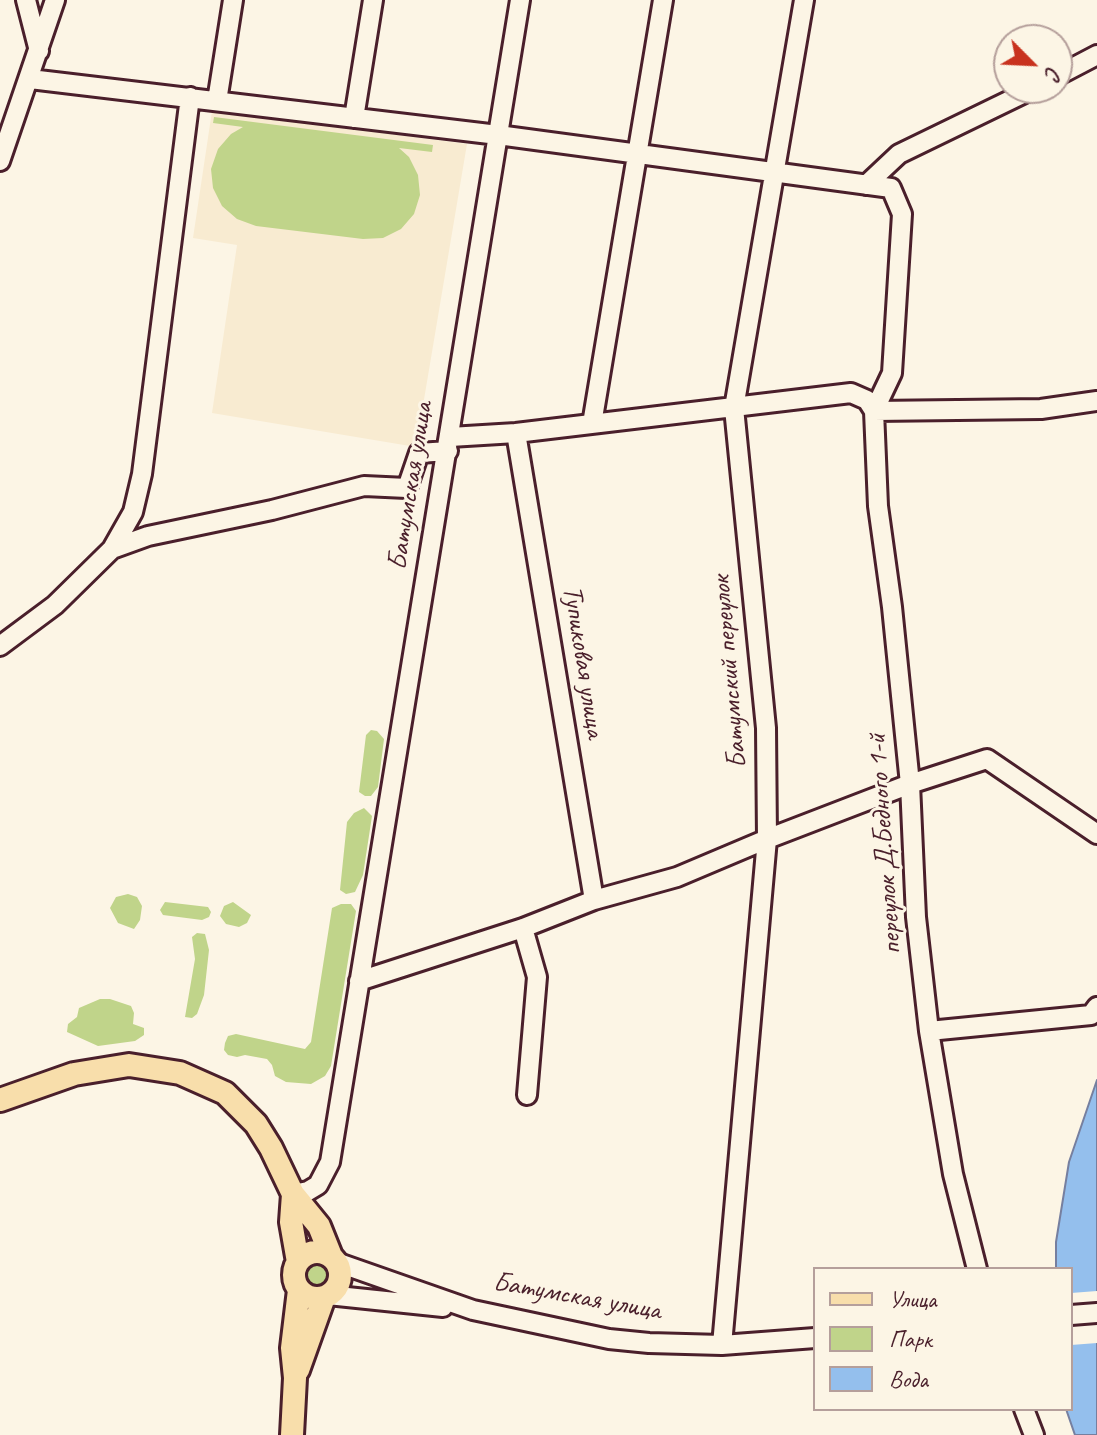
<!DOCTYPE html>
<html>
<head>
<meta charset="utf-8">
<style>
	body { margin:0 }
	#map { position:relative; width:1097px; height:1435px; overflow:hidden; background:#fcf5e5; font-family:Caveat,sans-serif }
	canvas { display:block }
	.legend { position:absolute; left:813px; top:1267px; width:260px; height:144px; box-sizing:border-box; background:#fcf5e5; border:2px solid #b59f9b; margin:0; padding:10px 14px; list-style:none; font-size:24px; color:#4a1f2b }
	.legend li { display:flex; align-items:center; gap:16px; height:40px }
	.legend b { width:40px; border:2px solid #b59f9b }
	.north { position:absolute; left:993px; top:24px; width:80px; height:80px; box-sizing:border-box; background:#fcf5e5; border:2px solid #b59f9b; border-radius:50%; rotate:114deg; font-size:22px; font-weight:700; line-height:32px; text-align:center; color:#4a1f2b }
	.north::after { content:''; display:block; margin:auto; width:28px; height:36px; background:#c8321e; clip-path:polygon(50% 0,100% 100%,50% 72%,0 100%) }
</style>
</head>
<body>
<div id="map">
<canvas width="1097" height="1435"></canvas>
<ul class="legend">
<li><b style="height:10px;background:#f8deab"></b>Улица</li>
<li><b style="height:22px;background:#c0d48a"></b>Парк</li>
<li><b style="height:22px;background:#94bfed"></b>Вода</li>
</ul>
<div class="north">С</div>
</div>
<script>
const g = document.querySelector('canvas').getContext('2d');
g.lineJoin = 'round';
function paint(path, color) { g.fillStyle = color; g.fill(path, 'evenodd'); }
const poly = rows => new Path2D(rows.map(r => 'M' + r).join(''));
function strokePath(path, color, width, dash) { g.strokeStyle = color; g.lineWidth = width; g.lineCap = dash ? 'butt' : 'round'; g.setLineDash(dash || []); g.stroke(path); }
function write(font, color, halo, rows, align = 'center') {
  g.font = font + ' Caveat,sans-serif'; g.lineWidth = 6; g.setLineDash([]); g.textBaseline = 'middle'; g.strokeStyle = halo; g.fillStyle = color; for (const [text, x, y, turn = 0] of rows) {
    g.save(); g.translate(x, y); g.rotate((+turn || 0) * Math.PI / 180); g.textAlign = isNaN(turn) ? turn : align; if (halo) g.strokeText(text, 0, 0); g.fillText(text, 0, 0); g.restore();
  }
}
const built = poly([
	[212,111,467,144,416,447,212,413,237,245,193,238]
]);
const green = poly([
	[214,117,433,145,432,152,399,148,409,157,418,175,420,195,414,214,401,229,383,238,363,239,256,226,237,219,222,206,213,188,211,169,218,149,231,134,243,127,213,123],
	[371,730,377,731,384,739,378,787,371,796,365,796,359,792,366,735],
	[364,808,372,816,363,875,355,892,346,894,340,890,347,822,354,813],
	[128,894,137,897,142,906,140,920,134,929,118,923,110,908,116,897],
	[165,902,208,907,211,912,209,917,202,920,163,915,160,910],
	[233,902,251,915,247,923,239,927,226,924,220,916,224,906],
	[341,904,351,904,356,911,331,1066,325,1076,311,1084,286,1082,275,1076,272,1065,267,1059,245,1055,237,1057,228,1055,224,1050,225,1043,228,1036,236,1034,305,1049,311,1042,332,908],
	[197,933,205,934,209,950,204,995,197,1014,192,1018,185,1017,195,959,192,937],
	[100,999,110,999,131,1006,134,1013,133,1024,144,1028,144,1035,135,1041,98,1046,67,1032,68,1024,77,1017,79,1008],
	'302 1274a15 15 0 1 1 30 0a15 15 0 1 1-30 0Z'
]);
const water = poly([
	[1097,1080,1097,1435,1075,1435,1066,1409,1071,1409,1071,1269,1056,1269,1056,1242,1069,1162,1097,1080]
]);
const pier = poly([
	[1097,1291,1097,1343,1071,1345,1071,1293]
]);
const minor = poly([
	[26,0,39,51],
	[1057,76,1097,55],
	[30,79,498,135,891,188,902,214,892,373,874,411,878,506,892,607,910,784,916,917,929,1031,953,1174,977,1269],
	[217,101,233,0],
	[354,118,373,0],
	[0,161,55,0],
	[866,185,899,154,1035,88],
	[592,424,663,0],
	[516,433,594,900],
	[450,437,516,433,851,393,867,400,874,411,1041,409,1097,401],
	[112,549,133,512,142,474,190,97],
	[0,646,55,605,112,549,148,536,272,510,364,486,407,488,419,453,448,451],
	[523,928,537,977,527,1095],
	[359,981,523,928,594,900,677,877,767,839,910,784,987,759,1097,834],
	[929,1031,1091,1015,1097,1007],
	[293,1194,308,1191,318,1185,330,1162,520,0],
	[336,1262,473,1310,609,1339,649,1343,722,1345,815,1338],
	[328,1295,443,1307],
	[1071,1315,1097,1313],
	[722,1345,767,839,766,728,734,408,804,0],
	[1024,1409,1034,1435]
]);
const major = poly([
	[0,1100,74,1074,129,1065,180,1073,225,1093,256,1124,271,1148,293,1194,291,1222,298,1262],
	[293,1194,319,1226,331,1256],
	'294 1275a23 23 0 1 1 46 0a23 23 0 1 1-46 0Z',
	[298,1370,324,1297],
	[292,1435,295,1378,292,1348,299,1290]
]);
const streetNames = [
	["Батумская улица",411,486,-81],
	["Тупиковая улица",583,662,81],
	["Батумский переулок",730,672,-95],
	["переулок Д.Бедного 1-й",885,844,-94],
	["Батумская улица",577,1297,10]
];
paint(built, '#f8ebd1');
paint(green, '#c0d48a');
paint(water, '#94bfed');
strokePath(water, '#767f9f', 2);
paint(pier, '#fcf5e5');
strokePath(minor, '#4a1f2b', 24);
strokePath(major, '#4a1f2b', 28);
strokePath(minor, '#fcf5e5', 18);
strokePath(major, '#f8deab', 22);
write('28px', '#4a1f2b', '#fcf5e5', streetNames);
</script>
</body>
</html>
